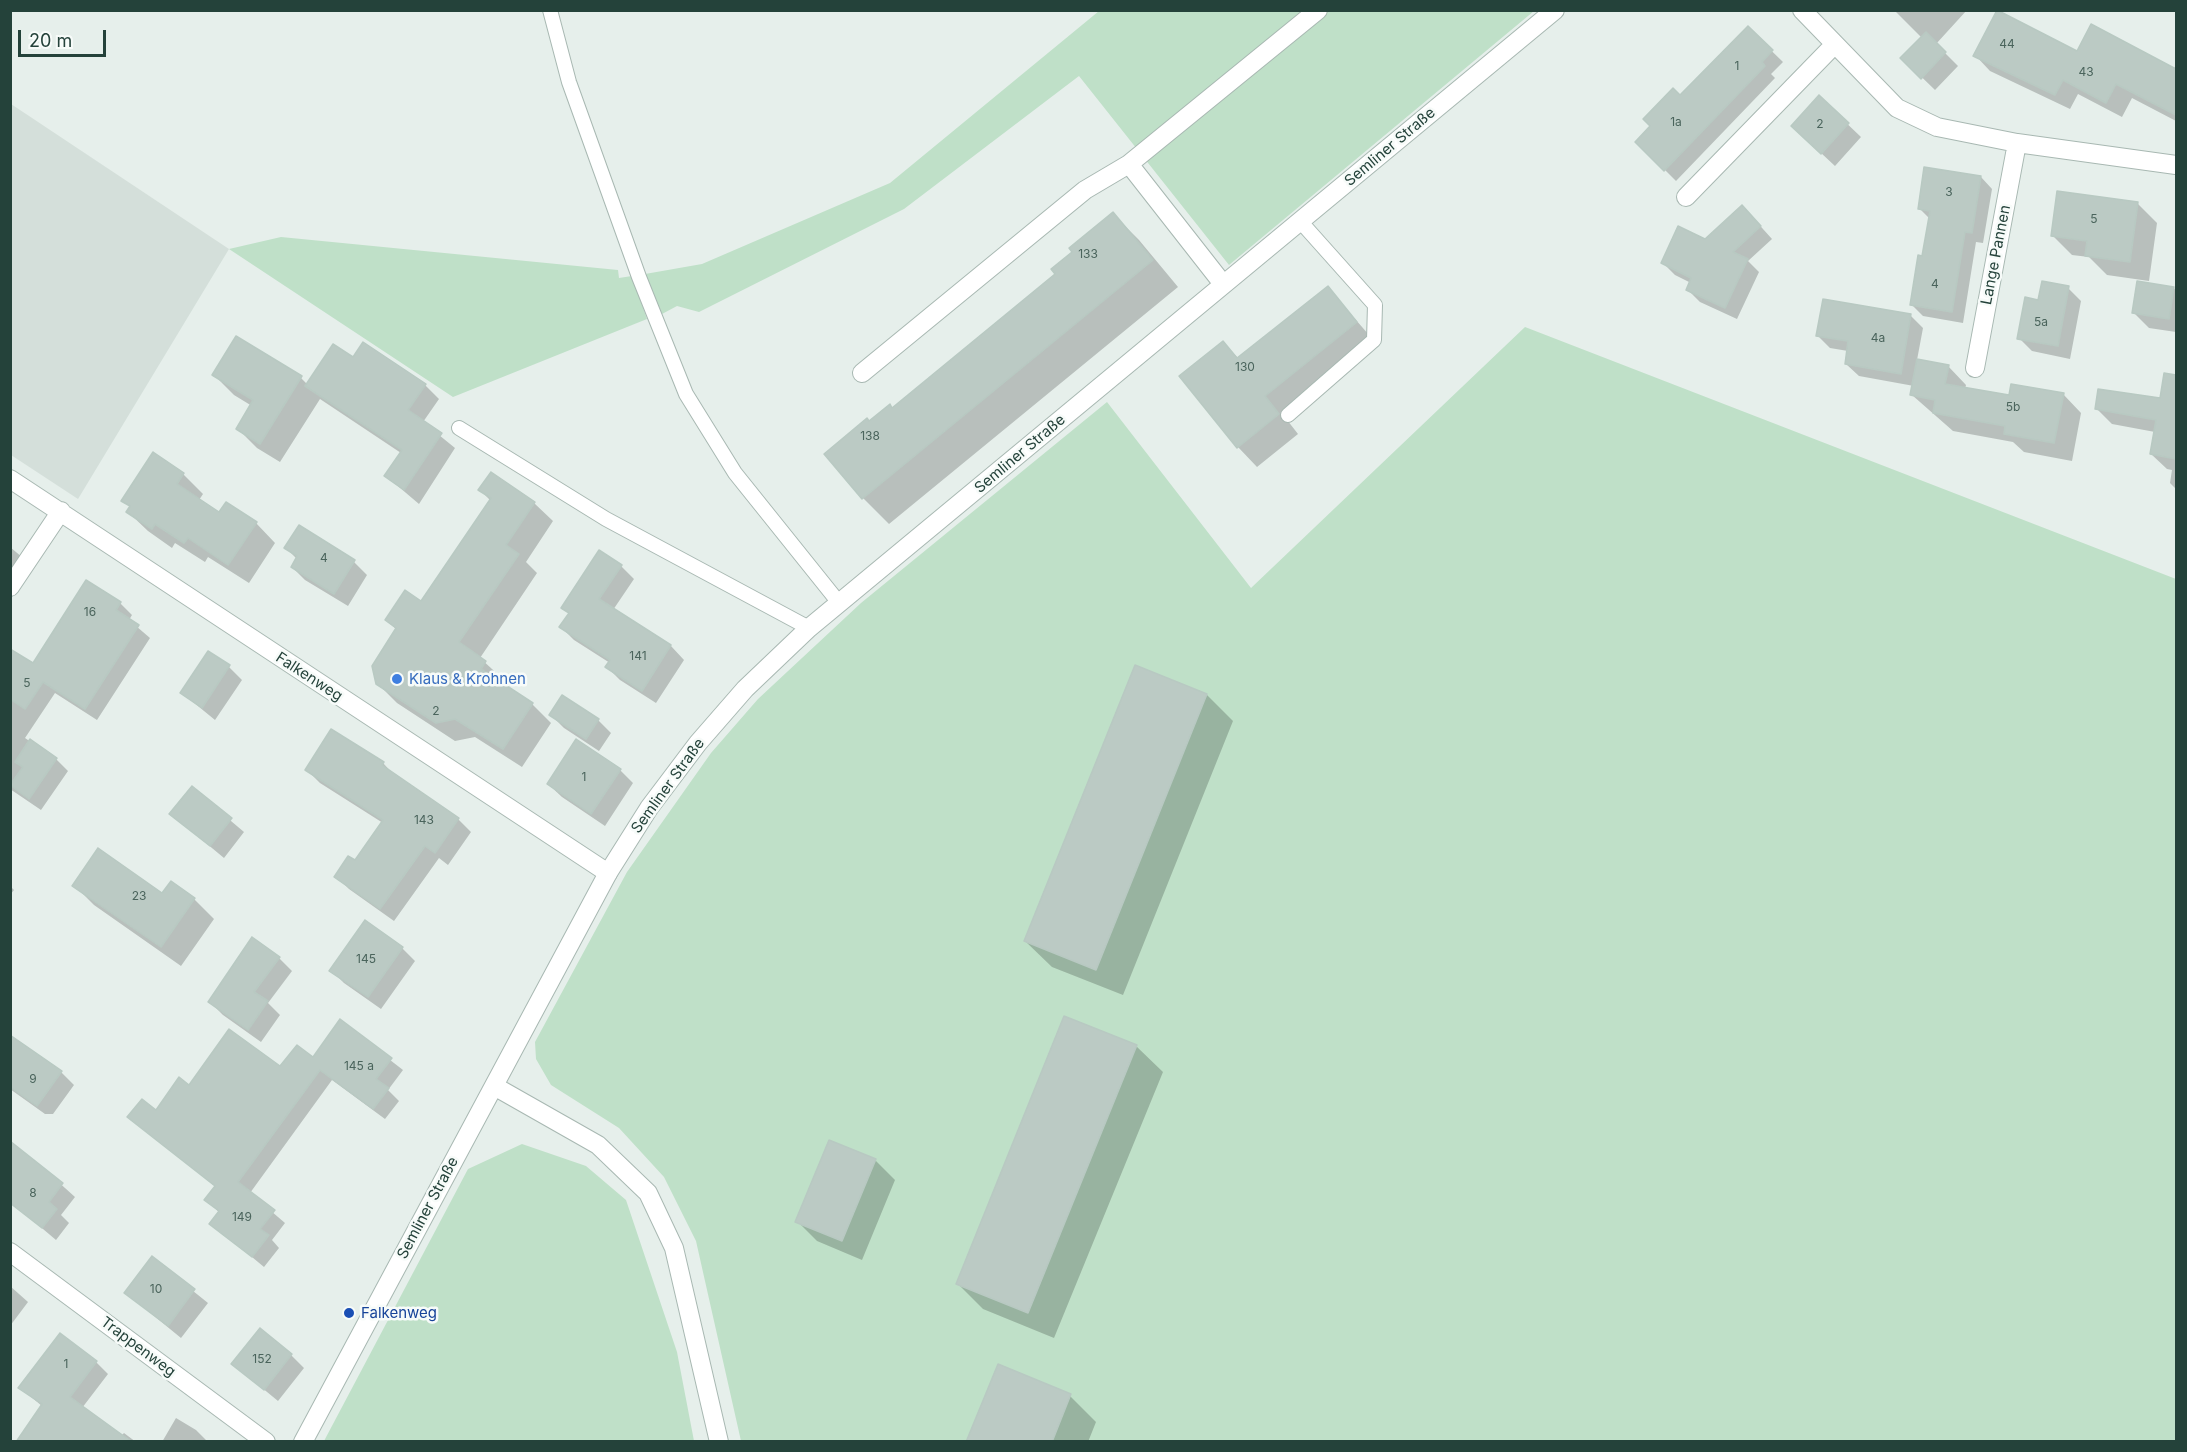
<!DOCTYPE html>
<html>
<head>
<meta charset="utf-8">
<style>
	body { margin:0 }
	#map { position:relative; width:2187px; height:1452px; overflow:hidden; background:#e6efeb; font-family:Inter,sans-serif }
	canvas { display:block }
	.frame { position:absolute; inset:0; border:12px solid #24423a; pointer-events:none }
	.scale { position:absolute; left:18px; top:30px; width:88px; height:27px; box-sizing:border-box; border:3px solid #24423a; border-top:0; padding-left:8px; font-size:18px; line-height:21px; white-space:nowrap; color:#24423a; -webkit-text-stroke:4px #f7fbf9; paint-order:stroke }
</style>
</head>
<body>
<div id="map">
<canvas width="2187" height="1452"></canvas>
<div class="frame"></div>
<div class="scale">20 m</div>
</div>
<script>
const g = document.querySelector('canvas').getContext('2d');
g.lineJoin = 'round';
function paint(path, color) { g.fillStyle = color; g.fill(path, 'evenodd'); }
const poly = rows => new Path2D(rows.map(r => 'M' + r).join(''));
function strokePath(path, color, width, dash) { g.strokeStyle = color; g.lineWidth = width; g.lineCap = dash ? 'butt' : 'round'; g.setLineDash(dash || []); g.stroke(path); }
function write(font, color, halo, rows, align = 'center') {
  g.font = font + ' Inter,sans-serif'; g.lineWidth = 5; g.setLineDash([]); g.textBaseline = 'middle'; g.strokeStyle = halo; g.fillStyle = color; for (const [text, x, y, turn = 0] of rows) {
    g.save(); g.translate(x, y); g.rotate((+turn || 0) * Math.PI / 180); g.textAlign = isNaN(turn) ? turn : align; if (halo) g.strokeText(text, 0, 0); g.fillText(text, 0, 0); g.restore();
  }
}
const built = poly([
	[11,104,229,249,78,499,11,455]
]);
const green = poly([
	[1099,11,1534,11,1229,265,1079,76,904,209,699,312,677,306,662,314,645,274,702,264,890,183],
	[281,237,618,270,619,278,632,276,647,319,453,397,229,249],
	[1525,327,2176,579,2176,1441,741,1441,696,1241,664,1177,619,1128,551,1085,536,1059,535,1042,627,872,711,753,758,699,861,603,1107,402,1251,588],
	[522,1144,586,1166,626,1200,677,1352,694,1441,324,1441,468,1169]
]);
const shadow = poly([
	[1894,10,1967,10,1936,44,1958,66,1935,90,1902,58,1922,38],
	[1748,28,1783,62,1771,74,1775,78,1676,181,1637,142],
	[2077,53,2174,69,2176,64,2176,121,2132,98,2122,117,2078,94,2070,109,1990,71,1975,55],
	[1819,97,1861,137,1835,166,1806,139],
	[1981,177,1992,189,1983,243,1976,242,1963,323,1923,316,1912,305,1930,219,1919,208],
	[2137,203,2157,223,2149,281,2107,275,2089,257,2072,255,2052,235],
	[1113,214,1139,240,1178,287,889,524,863,498,869,423,893,409,1058,274],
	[1754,219,1772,239,1748,261,1759,272,1737,319,1700,302,1687,289,1691,283,1675,275,1662,262],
	[2139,283,2176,289,2176,332,2149,328,2133,312],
	[1328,288,1376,343,1284,416,1298,434,1257,467,1238,447,1223,343,1239,359],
	[2068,288,2081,301,2070,359,2032,351,2019,338,2039,301],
	[1910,315,1923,328,1917,360,1948,366,1966,385,1965,389,2010,397,2063,394,2081,413,2072,461,2024,452,2013,442,1953,431,1912,395,1914,386,1859,376,1846,364,1848,351,1830,348,1817,335],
	[354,359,425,385,439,399,423,422,455,448,419,504,386,476,401,453,320,399,280,462,257,448,238,429,252,406,234,395,214,375,301,378,308,385],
	[2163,391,2176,394,2176,489,2170,483,2172,470,2167,469,2151,454,2155,432,2112,424,2097,409,2161,400],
	[153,455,183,474,203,494,199,500,220,514,256,523,275,543,249,583,208,557,205,562,175,543,172,548,148,531,128,512,131,508,123,501],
	[480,490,534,503,553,521,526,562,537,573,480,658,504,680,501,684,532,704,551,723,522,767,475,737,455,741,397,703,378,684,397,630,386,620,421,603,491,501],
	[10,547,29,563,10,580],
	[286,548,354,562,367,575,348,606,305,580,292,567,297,559],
	[621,566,634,579,613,610,671,646,684,660,656,703,620,680,607,667,610,663,574,640,561,627,570,614,563,608],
	[120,603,132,615,129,620,150,638,97,720,55,693,25,738,56,759,68,771,41,810,10,789,10,650,33,665],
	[229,667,242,680,215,720,182,693],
	[1135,667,1207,695,1233,721,1123,995,1052,967,1025,941],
	[551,715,598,720,611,733,599,751,564,728],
	[577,742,620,770,633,783,605,826,562,797,548,784],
	[383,763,396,777,458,819,471,832,448,865,439,858,394,921,349,889,336,876,355,862,383,823,320,783,307,770],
	[192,788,244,832,224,858,171,814],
	[171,883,194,899,214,919,181,966,94,905,74,885,163,895],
	[10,886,14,890,10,895],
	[252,940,279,958,292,971,268,1003,280,1015,261,1042,223,1015,210,1002],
	[402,948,415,961,381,1009,344,983,331,970],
	[341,1022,403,1070,388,1090,399,1101,385,1119,332,1080,250,1193,285,1223,272,1240,279,1248,264,1267,211,1223,220,1213,206,1200,216,1187,129,1117,156,1112,189,1087,313,1059],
	[1136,1046,1163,1072,1054,1338,983,1309,957,1283],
	[10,1057,61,1072,74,1085,53,1114,45,1114,10,1089],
	[875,1160,895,1180,862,1260,817,1241,797,1221],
	[45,1170,75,1197,61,1215,69,1223,56,1240,17,1207],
	[152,1258,208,1303,181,1338,126,1293],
	[10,1286,28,1302,10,1326],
	[291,1355,304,1368,278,1401,233,1364],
	[96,1362,108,1374,82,1408,121,1436,124,1433,136,1442,18,1442,42,1406,20,1388],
	[1070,1396,1096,1422,1088,1442,968,1442],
	[176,1418,196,1430,208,1442,162,1442]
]);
const building = poly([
	[1997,10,2077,51,2091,24,2176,69,2176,115,2116,84,2106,103,2063,80,2055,95,1973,56,1997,10],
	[1748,26,1773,50,1762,62,1765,66,1664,171,1635,142,1650,126,1643,119,1673,88,1680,95,1748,26],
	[1926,32,1946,52,1921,79,1900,58,1926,32],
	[1819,95,1849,123,1821,154,1791,126,1819,95],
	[1924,167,1981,176,1972,233,1965,232,1952,312,1910,305,1918,255,1922,256,1930,211,1918,209,1924,167],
	[2057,191,2138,202,2130,262,2085,256,2087,241,2051,236,2057,191],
	[1742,205,1761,226,1733,252,1748,259,1725,308,1686,290,1691,278,1661,263,1678,226,1705,239,1742,205],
	[1113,212,1153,260,862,499,824,454,867,418,869,421,890,404,892,408,1055,274,1051,269,1072,252,1069,248,1113,212],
	[2042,281,2069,286,2058,346,2017,339,2025,297,2038,300,2042,281],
	[2137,281,2174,287,2169,319,2132,313,2137,281],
	[1328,286,1357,322,1265,396,1279,414,1237,448,1179,376,1223,341,1237,358,1328,286],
	[1823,299,1911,314,1901,374,1845,364,1848,341,1816,336,1823,299],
	[236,336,302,376,260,444,236,429,253,400,212,375,236,336],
	[363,342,426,384,408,410,442,433,404,490,384,476,402,450,305,386,333,344,353,357,363,342],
	[1917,359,1949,365,1945,384,2009,395,2011,384,2064,393,2054,443,2004,434,2005,426,1933,413,1935,400,1910,395,1917,359],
	[2164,373,2176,375,2176,459,2150,454,2156,420,2095,409,2098,389,2160,398,2164,373],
	[153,452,184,473,177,484,219,512,226,502,257,522,228,565,188,538,184,543,155,524,152,529,126,512,130,506,121,501,153,452],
	[491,472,535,502,506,545,519,554,459,642,486,661,481,669,533,703,503,749,455,719,436,723,376,684,372,666,396,628,385,620,405,590,421,601,491,498,478,490,491,472],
	[299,525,355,560,334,594,291,567,297,556,284,548,299,525],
	[599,550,622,565,599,599,671,645,642,691,605,667,610,660,559,627,569,613,561,608,599,550],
	[86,580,121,602,116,610,139,625,85,709,43,682,25,709,10,699,10,649,33,663,86,580],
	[208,651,230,665,202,708,180,693,208,651],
	[1135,665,1207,694,1096,970,1024,941,1135,665],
	[562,695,599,719,586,739,549,715,562,695],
	[331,729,384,762,382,765,459,818,435,853,425,846,380,909,334,877,348,856,355,860,383,820,305,770,331,729],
	[30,739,57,758,29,799,10,785,23,767,15,762,30,739],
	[576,739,621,769,591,814,547,784,576,739],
	[192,786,232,818,210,846,169,814,192,786],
	[98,848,162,893,171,881,195,898,161,947,72,886,98,848],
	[365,920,403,947,368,997,329,971,365,920],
	[252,937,280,957,254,992,268,1001,248,1030,208,1002,252,937],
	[1064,1016,1137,1045,1028,1313,956,1284,1064,1016],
	[340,1019,392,1058,376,1079,389,1088,373,1109,320,1070,238,1182,275,1210,260,1229,269,1235,252,1257,209,1224,219,1211,204,1200,215,1186,127,1117,142,1099,156,1110,179,1077,189,1085,229,1029,280,1066,297,1045,313,1057,340,1019],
	[10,1035,62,1071,37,1106,10,1087,10,1035],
	[829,1140,876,1159,842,1241,795,1222,829,1140],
	[10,1141,63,1183,49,1202,57,1209,42,1228,10,1203,10,1141],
	[152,1256,195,1289,168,1326,124,1293,152,1256],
	[260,1328,292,1354,264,1390,231,1364,260,1328],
	[60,1333,97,1361,70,1397,132,1442,16,1442,42,1404,18,1388,60,1333],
	[998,1364,1071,1394,1052,1442,966,1442,998,1364]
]);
const service = poly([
	[550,10,569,82,639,277,686,394,735,473,840,604],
	[1288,415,1374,340,1375,305,1300,221],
	[459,428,606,519,809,628]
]);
const minor = poly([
	[1802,10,1897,108,1937,127,2017,143,2176,165],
	[1129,164,1223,284],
	[1686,197,1835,44],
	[1975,368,2017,143],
	[862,373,1085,190,1129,164,1318,10],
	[10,479,608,873],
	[10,587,61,511],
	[10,1252,266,1442]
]);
const tertiary = poly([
	[494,1086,598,1145,648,1193,674,1248,719,1442],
	[303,1442,608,873,649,808,698,743,745,689,809,628,1555,10]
]);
const markers = [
	[397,679,6,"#3f7fe0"],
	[349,1313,6,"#1a4fb4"]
];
const numberNames = [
	["44",2007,44],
	["1",1737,66],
	["43",2086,72],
	["1a",1676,122],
	["2",1820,124],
	["3",1949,192],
	["5",2094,219],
	["133",1088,254],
	["4",1935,284],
	["5a",2041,322],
	["4a",1878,338],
	["130",1245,367],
	["5b",2013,407],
	["138",870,436],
	["4",324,558],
	["16",90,612],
	["141",638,656],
	["5",27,683],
	["2",436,711],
	["1",584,777],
	["143",424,820],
	["23",139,896],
	["145",366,959],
	["145 a",359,1066],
	["9",33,1079],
	["8",33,1193],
	["149",242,1217],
	["10",156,1289],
	["152",262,1359],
	["1",66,1364]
];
const streetNames = [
	["Semliner Straße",1390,147,-40],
	["Lange Pannen",1996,255,-79],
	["Semliner Straße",1020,454,-40],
	["Falkenweg",309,677,33],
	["Semliner Straße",668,786,-54],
	["Semliner Straße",428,1208,-62],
	["Trappenweg",138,1347,37]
];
const shopNames = [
	["Klaus & Krohnen",409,679]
];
const transitNames = [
	["Falkenweg",361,1313]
];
paint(built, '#d4dfda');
paint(green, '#bfe0c8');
paint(shadow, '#0003');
paint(building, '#bbcac4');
strokePath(building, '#b8c9c2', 1.5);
strokePath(service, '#a8b8b2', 16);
strokePath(minor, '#a8b8b2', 20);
strokePath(tertiary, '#a8b8b2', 20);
strokePath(service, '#fff', 14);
strokePath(minor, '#fff', 18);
strokePath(tertiary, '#fff', 18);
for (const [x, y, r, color] of markers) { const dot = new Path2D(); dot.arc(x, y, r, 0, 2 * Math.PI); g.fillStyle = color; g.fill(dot); strokePath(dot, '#f7fbf9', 2); }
write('12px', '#4a645c', null, numberNames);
write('15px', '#24423a', '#f7fbf9', streetNames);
write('15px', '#366cbe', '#f7fbf9', shopNames, 'left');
write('15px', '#164399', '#f7fbf9', transitNames, 'left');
</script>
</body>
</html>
